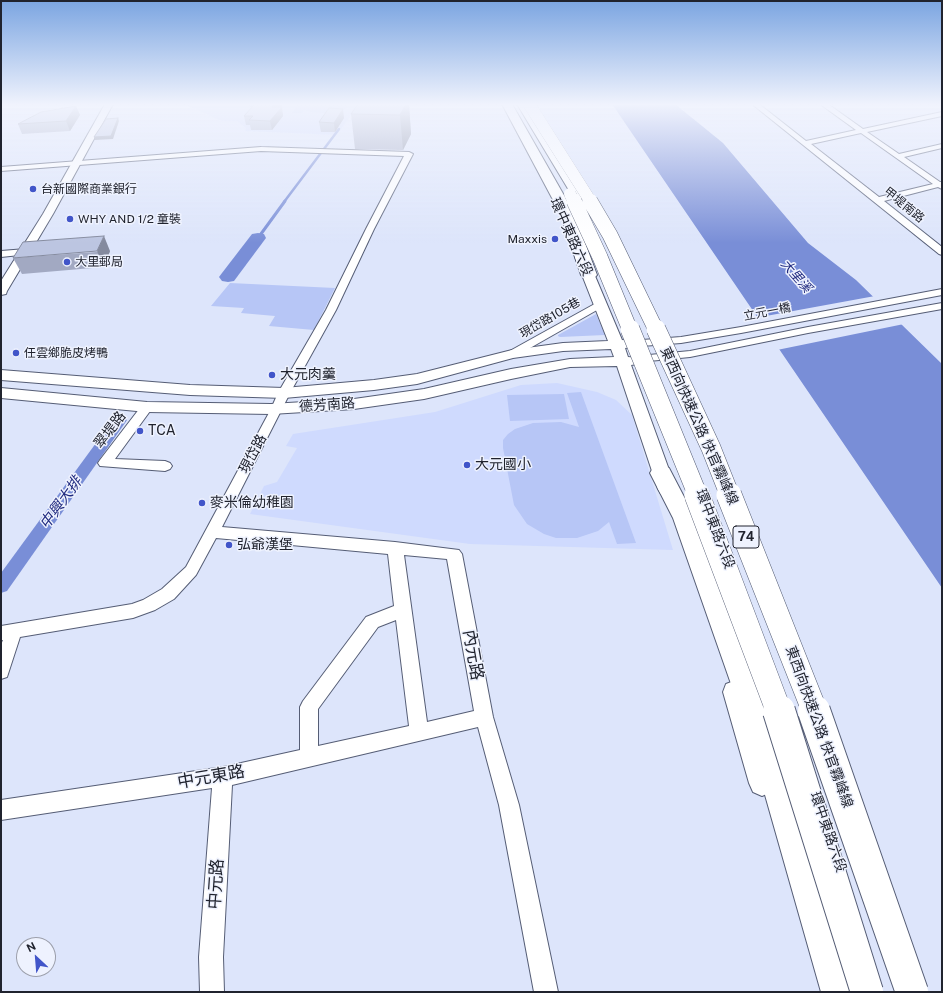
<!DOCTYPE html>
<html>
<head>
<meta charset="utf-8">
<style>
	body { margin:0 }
	#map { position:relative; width:943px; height:993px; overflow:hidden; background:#dde5fb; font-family:"Public Sans",sans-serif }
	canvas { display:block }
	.frame { position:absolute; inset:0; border:2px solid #20232e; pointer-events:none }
	.north { position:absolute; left:16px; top:937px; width:40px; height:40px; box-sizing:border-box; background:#eef2fe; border:1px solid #9c9fab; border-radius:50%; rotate:334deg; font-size:11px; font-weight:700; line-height:16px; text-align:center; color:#20232e }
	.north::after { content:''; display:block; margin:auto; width:14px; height:18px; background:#4155c9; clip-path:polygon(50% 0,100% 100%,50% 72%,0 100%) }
</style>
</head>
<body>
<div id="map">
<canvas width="943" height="993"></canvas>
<div class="frame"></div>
<div class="north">N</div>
</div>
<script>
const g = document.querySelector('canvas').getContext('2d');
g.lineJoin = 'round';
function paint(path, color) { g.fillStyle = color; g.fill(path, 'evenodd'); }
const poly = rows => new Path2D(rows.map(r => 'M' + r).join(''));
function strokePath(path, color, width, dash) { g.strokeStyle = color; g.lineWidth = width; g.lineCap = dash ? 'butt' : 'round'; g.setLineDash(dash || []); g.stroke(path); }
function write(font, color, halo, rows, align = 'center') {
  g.font = font + ' "Public Sans","Noto Sans TC",sans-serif'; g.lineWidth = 3; g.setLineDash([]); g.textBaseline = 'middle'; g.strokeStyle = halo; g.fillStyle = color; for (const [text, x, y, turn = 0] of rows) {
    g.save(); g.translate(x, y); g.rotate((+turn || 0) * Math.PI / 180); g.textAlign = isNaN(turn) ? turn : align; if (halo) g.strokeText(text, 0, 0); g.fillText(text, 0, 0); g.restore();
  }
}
const built = poly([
	[189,104,359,104,337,135,245,131,246,128,237,121,222,121,188,106],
	[557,383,597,392,616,400,632,415,673,550,470,544,250,514,264,486,277,482,297,448,286,446,293,434,435,412,521,385]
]);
const green = poly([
	[298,104,350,104,345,109,327,113,311,112,304,110,302,113,292,113],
	[230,283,335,288,314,330,269,326,275,316,241,313,244,308,211,306],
	[596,314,605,335,560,337,558,336,558,335],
	[581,392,636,543,617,544,609,522,598,531,577,538,556,538,544,534,527,524,514,505,503,448,503,440,508,434,515,429,533,423,561,422,579,427,567,393],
	[564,394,569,419,510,421,507,395]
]);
const water = poly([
	[612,104,675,104,723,143,808,243,856,280,942,364,942,588]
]);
const pier = poly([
	[875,296,904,324,777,350,755,318]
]);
const streamFar1 = poly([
	[284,202,339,129]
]);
const stream = poly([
	[258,238,285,201]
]);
const canal = poly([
	[120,416,125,417,127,420,125,423,7,591,1,593,1,573,115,417,120,416]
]);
const river = poly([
	[258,233,264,234,266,238,234,281,228,282,222,281,219,277,222,273,252,234,258,233]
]);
const minor = poly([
	[752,104,759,104,806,141,856,130,820,104,828,104,863,129,942,112,942,116,867,132,899,154,942,144,942,148,904,157,940,182,942,182,942,189,938,187,884,201,942,247,942,255,939,254,752,104],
	[861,133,933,184,879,197,811,144,861,133],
	[261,147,409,152,413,154,374,229,336,310,290,393,222,527,395,542,459,550,462,554,493,717,519,805,558,992,534,992,499,805,478,727,232,785,223,957,224,992,200,992,199,957,212,788,1,820,1,800,223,767,300,750,300,707,303,701,366,617,394,606,388,554,216,538,196,575,174,599,155,610,133,618,20,637,7,677,1,679,1,645,3,640,1,640,1,626,132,604,143,600,162,589,186,567,271,409,278,393,326,310,366,229,404,156,261,151,1,171,1,167,261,147],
	[404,555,447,559,474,711,427,722,404,555],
	[396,620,409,726,318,746,318,709,378,627,396,620],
	[26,249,31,252,29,254,1,257,1,251,26,249],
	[942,289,942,295,741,333,681,343,642,346,637,343,642,340,681,337,741,327,942,289],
	[600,301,605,304,604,306,516,356,512,357,506,354,508,352,600,301],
	[942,303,942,309,808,333,690,357,649,361,645,360,643,358,645,356,649,355,690,351,808,327,942,303],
	[147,403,151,404,153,407,115,459,165,461,170,463,172,466,170,469,165,471,100,466,98,463,100,460,143,404,147,403]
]);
const tertiary = poly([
	[105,104,113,104,53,214,7,291,6,294,1,295,1,281,43,214,105,104],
	[517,104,525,104,592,212,591,214,587,215,582,212,517,104],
	[581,253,585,254,587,257,622,340,633,341,635,344,633,347,625,348,628,357,638,358,640,361,638,364,631,365,676,489,673,494,667,495,661,494,658,489,617,366,570,367,511,379,424,399,354,409,271,414,147,412,1,398,1,388,147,402,271,404,354,399,424,389,511,369,570,359,614,357,611,349,563,351,513,358,417,384,374,390,284,398,190,395,1,380,1,370,190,385,284,388,374,380,417,374,512,350,563,343,608,341,575,257,577,254,581,253],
	[734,681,742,684,745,692,775,783,771,792,762,796,753,792,749,783,723,692,726,684,734,681]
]);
const trunk = poly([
	[502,104,512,104,574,213,597,275,594,278,589,280,584,278,581,275,560,213,502,104],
	[661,465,669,468,695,518,772,721,859,992,821,992,744,721,673,518,650,473,653,468,661,465]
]);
const trunkBridgeFar4 = poly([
	[529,104,591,202],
	[570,194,574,202]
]);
const trunkBridgeFar3 = poly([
	[574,201,600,257,630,330],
	[590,201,610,235,656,330]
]);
const trunkBridgeFar2 = poly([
	[630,329,698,496],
	[656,329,711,448,730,496]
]);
const trunkBridgeFar1 = poly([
	[697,495,779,712],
	[729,495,815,712]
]);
const trunkBridge = poly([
	[779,711,867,992],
	[814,711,912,992]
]);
const wall = poly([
	[249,104,283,104,281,107,283,116,272,130,251,130,250,125,246,125,244,116,252,107,250,107],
	[409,104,411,134,403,150,355,149,351,114],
	[76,106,80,115,70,131,22,134,18,124],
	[344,118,335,132,321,132,319,122],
	[110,251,104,267,22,274,13,258]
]);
const shadedWall = poly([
	[274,104,283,104,274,116,272,107],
	[406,104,409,104,411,134,403,150,400,115],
	[76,106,80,115,70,131,66,121],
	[282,107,283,116,272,130,270,121],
	[343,109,344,118,335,132,334,123],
	[118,118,119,121,113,139,95,140,94,137],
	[104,236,110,251,104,267,97,251]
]);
const building = poly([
	[255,104,274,104,272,107,282,107,270,121,249,120,253,116,244,116,255,104],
	[358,104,406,104,400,115,351,114,358,104],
	[76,106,66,121,18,124,41,112,76,106],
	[329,108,343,109,334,123,319,122,329,108],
	[118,118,111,136,94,137,106,119,118,118],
	[104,236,97,251,13,258,23,242,104,236]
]);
const markers = [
	[33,189,4,"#4155c9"],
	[70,219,4,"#4155c9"],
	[555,239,4,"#4155c9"],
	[67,262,4,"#4155c9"],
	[16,353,4,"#4155c9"],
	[272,375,4,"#4155c9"],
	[140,431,4,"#4155c9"],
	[467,465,4,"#4155c9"],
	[202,503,4,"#4155c9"],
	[229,545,4,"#4155c9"]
];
const farPoinames = [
	["台新國際商業銀行",41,189],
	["WHY AND 1/2 童裝",78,219],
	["Maxxis",547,239,"right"],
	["大里郵局",75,262],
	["任雲鄉脆皮烤鴨",24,353]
];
const farStreetnames = [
	["甲堤南路",904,205,39],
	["立元一橋",767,312,-11],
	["現岱路105巷",550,318,-30]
];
const farWaternames = [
	["大里溪",796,276,49]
];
const shields = [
	[746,537,26]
];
const shieldNames = [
	["74",746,537]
];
const streetNames = [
	["環中東路六段",571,237,66],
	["德芳南路",327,405,-4],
	["東西向快速公路 快官霧峰線",699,426,66],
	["翠堤路",110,430,-53],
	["現岱路",253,454,-62],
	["環中東路六段",715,529,69],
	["東西向快速公路 快官霧峰線",819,727,70],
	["環中東路六段",828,832,71]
];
const poiNames = [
	["大元肉羹",280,375],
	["TCA",148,431],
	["大元國小",475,465],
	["麥米倫幼稚園",210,503],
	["弘爺漢堡",237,545]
];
const waterNames = [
	["中興大排",61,503,-54]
];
const nearStreetnames = [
	["內元路",473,655,80],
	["中元東路",211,777,-10],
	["中元路",216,884,-86]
];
paint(built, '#cfdafe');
paint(green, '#b7c6f6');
paint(water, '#798ed7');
paint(pier, '#dde5fb');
strokePath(streamFar1, '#798ed7', 2.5);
strokePath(stream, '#798ed7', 3);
paint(canal, '#798ed7');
paint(river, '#798ed7');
strokePath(minor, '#555d75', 2);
strokePath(tertiary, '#555d75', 2);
strokePath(trunk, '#555d75', 2);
paint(minor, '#fff');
paint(tertiary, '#fff');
paint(trunk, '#fff');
strokePath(trunkBridgeFar4, '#555d75', 12, []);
strokePath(trunkBridgeFar3, '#555d75', 16, []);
strokePath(trunkBridgeFar2, '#555d75', 20, []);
strokePath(trunkBridgeFar1, '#555d75', 26, []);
strokePath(trunkBridge, '#555d75', 34, []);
strokePath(trunkBridgeFar4, '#fff', 12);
strokePath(trunkBridgeFar3, '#fff', 15);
strokePath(trunkBridgeFar2, '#fff', 19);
strokePath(trunkBridgeFar1, '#fff', 25);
strokePath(trunkBridge, '#fff', 32);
paint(wall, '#a2a9c2');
paint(shadedWall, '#848a9e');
paint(building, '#bcc5e1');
strokePath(building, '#848a9e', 1);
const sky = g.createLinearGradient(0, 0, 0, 243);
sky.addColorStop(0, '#7ba5e1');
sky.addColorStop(0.43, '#f0f3fd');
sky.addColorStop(1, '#f0f3fd00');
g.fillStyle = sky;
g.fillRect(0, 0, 943, 243);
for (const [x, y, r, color] of markers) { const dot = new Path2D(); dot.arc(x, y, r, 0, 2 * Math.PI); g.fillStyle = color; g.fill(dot); strokePath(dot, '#eef2fe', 1.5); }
write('12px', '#20232e', '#eef2fe', farPoinames, 'left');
write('12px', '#20232e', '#eef2fe', farStreetnames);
write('italic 13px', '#202a7f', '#eef2fe', farWaternames);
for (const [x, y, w] of shields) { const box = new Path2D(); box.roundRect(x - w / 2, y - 11, w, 22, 3); g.fillStyle = '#eef2fe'; g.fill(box); strokePath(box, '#20232e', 1); }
write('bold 13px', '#20232e', null, shieldNames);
write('14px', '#20232e', '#eef2fe', streetNames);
write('14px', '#20232e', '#eef2fe', poiNames, 'left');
write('italic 15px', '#202a7f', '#eef2fe', waterNames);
write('17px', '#20232e', '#eef2fe', nearStreetnames);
</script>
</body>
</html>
